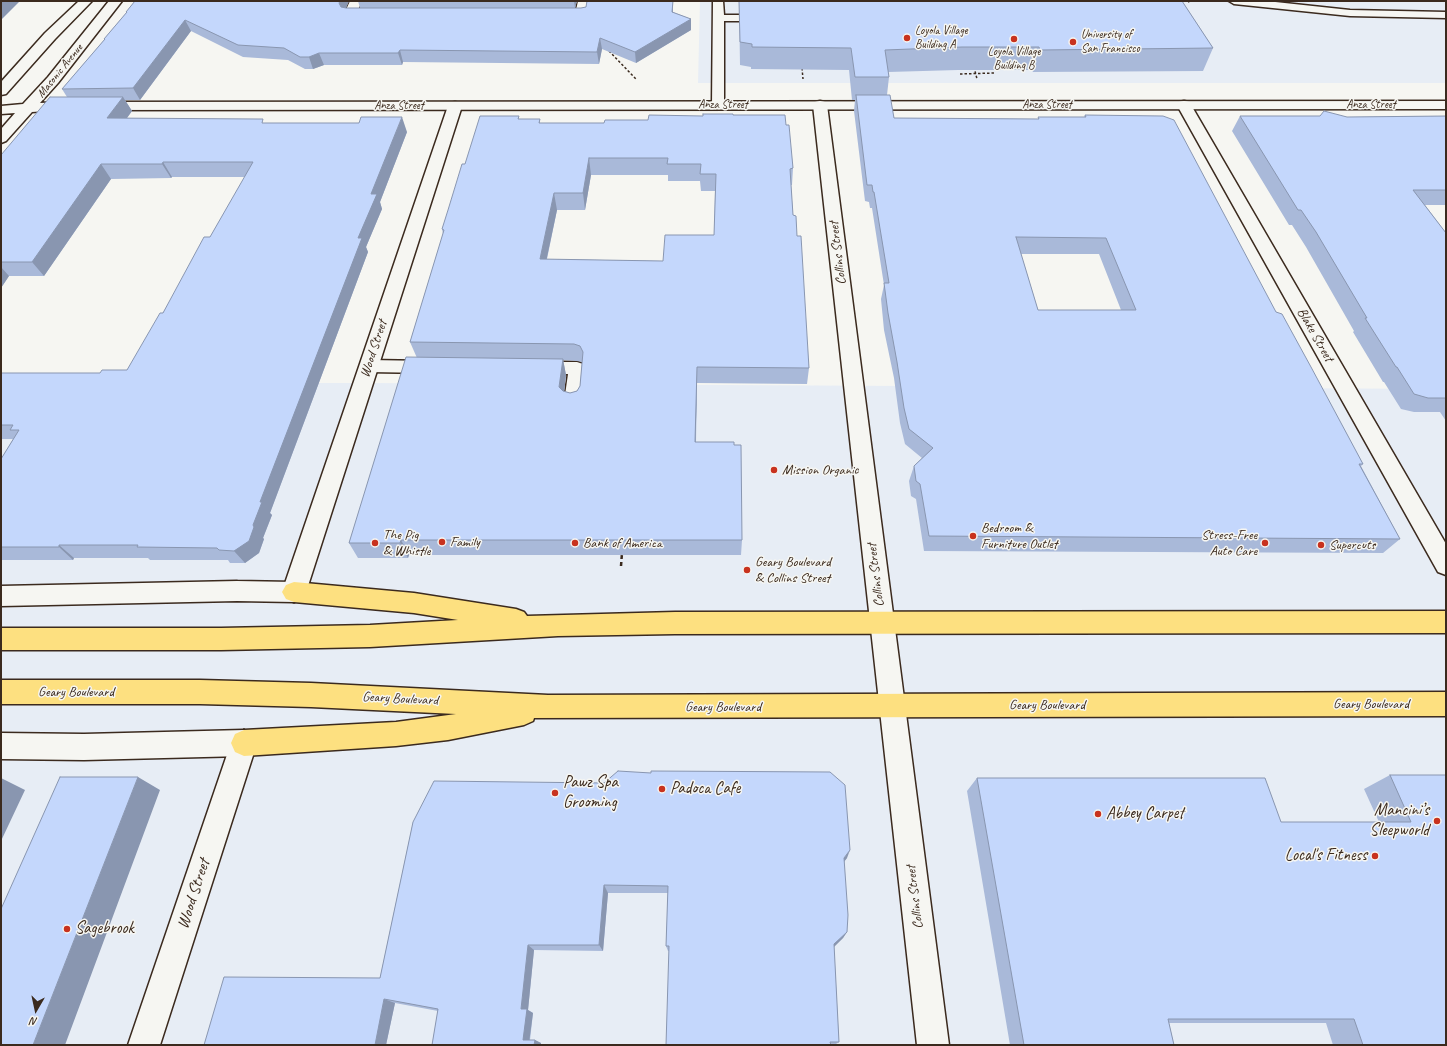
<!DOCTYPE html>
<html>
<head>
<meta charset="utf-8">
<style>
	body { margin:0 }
	#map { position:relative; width:1447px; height:1046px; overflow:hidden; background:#f6f6f2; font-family:Caveat,sans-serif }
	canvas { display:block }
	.frame { position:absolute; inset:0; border:2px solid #3b2a1e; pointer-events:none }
	.north { position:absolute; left:16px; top:990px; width:40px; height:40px; -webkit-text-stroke:3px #f6f6f2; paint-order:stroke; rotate:189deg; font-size:11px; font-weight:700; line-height:16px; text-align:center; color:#3b2a1e }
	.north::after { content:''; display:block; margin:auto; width:14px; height:18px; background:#3b2a1e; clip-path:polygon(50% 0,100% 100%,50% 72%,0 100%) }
</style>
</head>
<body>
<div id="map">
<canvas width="1447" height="1046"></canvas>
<div class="frame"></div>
<div class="north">N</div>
</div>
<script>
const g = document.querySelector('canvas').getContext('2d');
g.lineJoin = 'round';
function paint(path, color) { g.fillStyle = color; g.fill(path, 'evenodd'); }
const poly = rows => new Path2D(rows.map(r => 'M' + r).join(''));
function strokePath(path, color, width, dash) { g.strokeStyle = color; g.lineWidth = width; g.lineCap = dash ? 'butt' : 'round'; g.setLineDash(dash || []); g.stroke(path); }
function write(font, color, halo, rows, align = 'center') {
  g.font = font + ' Caveat,sans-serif'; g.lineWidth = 3; g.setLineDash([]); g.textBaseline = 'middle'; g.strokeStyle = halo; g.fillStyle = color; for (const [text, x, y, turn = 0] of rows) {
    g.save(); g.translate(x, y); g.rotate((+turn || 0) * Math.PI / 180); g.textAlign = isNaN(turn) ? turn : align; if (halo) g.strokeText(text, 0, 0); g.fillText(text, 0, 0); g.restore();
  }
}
const built = poly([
	[700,1,1446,1,1446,83,698,83],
	[1,383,363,383,1446,389,1446,1045,1,1045]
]);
const pathFar1 = poly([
	[1188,2,1190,1],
	[609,51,636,79],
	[974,67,977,79],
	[802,68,803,79],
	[960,74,995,73]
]);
const path = poly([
	[621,566,622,553]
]);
const lane = poly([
	[713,1,723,1,724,15,739,15,745,18,739,21,724,21,724,105,722,108,718,109,714,108,712,105,713,1],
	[1229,1,1266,1,1350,10,1446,12,1446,18,1350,16,1234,4,1229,1],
	[369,360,429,361,435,363,437,367,435,371,429,373,369,372,363,370,361,366,363,362,369,360],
	[538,362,577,362,583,364,585,368,582,402,579,406,573,408,567,406,564,402,568,374,538,374,532,372,530,368,532,364,538,362]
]);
const street = poly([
	[350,1,362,1,358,10,373,10,378,11,379,14,378,17,373,18,345,17,344,14,350,1],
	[578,1,590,1,587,17,558,18,553,17,552,14,553,11,558,10,576,10,578,1],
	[820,101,825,102,827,105,949,1045,917,1045,813,105,815,102,820,101],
	[1184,101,1189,102,1191,105,1446,544,1446,575,1438,572,1177,105,1179,102,1184,101],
	[455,102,460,103,462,106,306,592,302,599,294,602,286,599,282,592,448,106,450,103,455,102],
	[244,730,253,734,257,743,160,1045,128,1045,231,743,235,734,244,730]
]);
const secondary = poly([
	[79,1,92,1,55,39,6,94,1,95,1,82,45,33,79,1],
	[109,1,122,1,58,83,40,103,61,102,1446,101,1446,109,61,110,32,112,6,141,1,143,1,129,15,113,1,114,1,106,23,104,48,77,109,1],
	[237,581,294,582,302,585,306,592,302,599,294,602,237,601,1,606,1,586,237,581],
	[244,730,253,734,257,743,253,752,244,756,84,760,1,759,1,733,84,734,244,730]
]);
const primary = poly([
	[294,582,414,593,516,609,524,612,527,616,675,612,1446,611,1446,633,675,634,558,636,370,647,221,650,1,650,1,628,221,628,370,625,458,620,414,613,294,602,286,599,282,592,286,585,294,582],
	[1,680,200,680,311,683,548,695,1446,692,1446,716,534,718,533,721,524,725,448,740,396,746,244,756,235,752,231,743,235,734,244,730,396,722,456,714,311,707,200,704,1,704,1,680]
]);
const wall = poly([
	[135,1,349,1,346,8,360,8,358,1,577,1,575,8,581,8,586,7,587,1,673,1,673,12,691,19,691,30,636,63,602,49,599,64,403,62,402,65,324,65,313,69,305,69,288,60,243,57,191,31,140,100,125,100,132,111,127,118,265,123,407,132,380,202,382,209,366,247,368,252,270,513,272,515,263,538,264,539,259,553,245,563,230,563,228,560,150,560,148,558,74,558,73,560,1,560,1,459,13,439,1,439,1,373,100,373,127,370,210,237,245,177,172,177,171,178,111,179,44,276,9,276,1,288,1,155,67,97,62,89,104,40,104,39,126,13,126,12],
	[739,1,1182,1,1213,48,1203,71,1033,72,1032,70,958,70,888,72,889,77,887,95,894,118,1038,119,1038,117,1084,117,1085,115,1276,312,1363,464,1361,466,1400,539,1383,553,924,551,916,499,911,496,909,481,914,466,922,458,905,444,900,423,894,378,884,330,881,299,884,285,872,208,870,208,869,202,865,201,854,111,855,100,852,100,849,70,751,69,751,67,740,65],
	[1021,254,1099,254,1121,310,1038,310],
	[733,115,786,125,793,168,792,185,791,185,793,215,797,236,809,368,807,384,697,383,696,442,742,540,741,555,409,555,408,558,358,558,349,543,417,358,410,342,443,234,442,229,465,164,519,116,519,119,540,119,540,123,604,123,703,116],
	[591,175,668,175,668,181,700,181,701,191,715,191,714,235,663,261,547,259,557,210,585,210],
	[563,360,577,361,582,362,580,386,577,391,570,393,564,391,566,375],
	[1240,116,1347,117,1446,116,1446,205,1425,205,1446,233,1446,421,1440,412,1414,412,1401,409,1384,382,1383,382,1353,332,1354,331,1306,247,1292,225,1289,225,1232,131],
	[1390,775,1446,775,1446,1045,1333,1045,1326,1023,1169,1023,1174,1045,1010,1045,967,791,977,778,1281,822,1379,822,1364,789],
	[413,822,847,858,844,861,847,932,843,938,834,946,839,1042,836,1044,831,1045,669,951,668,951,666,946,668,893,608,893,603,951,534,950,528,1010,533,1013,530,1040,535,1040,541,1043,541,1045,432,1045,438,1011,395,1003,386,1045,204,1045,380,978]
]);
const shadedWall = poly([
	[1,1,20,1,1,20],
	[340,1,349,1,343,14,339,3],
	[574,1,577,1,575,8],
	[673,1,673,23,672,12],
	[691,19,691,30,636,63,635,52],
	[185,20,191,31,140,100,133,88],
	[600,38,602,49,599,64,597,52],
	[400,50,403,62,402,65,398,53],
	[319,53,324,65,313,69,309,57],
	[123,97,132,111,116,133,107,118],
	[402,117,407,132,380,202,382,209,366,247,368,252,270,513,272,515,263,538,264,539,259,553,245,563,234,551,253,525,260,502,358,238,371,194],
	[589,158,591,175,585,210,583,193],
	[163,162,172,177,171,178,162,164],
	[101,164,111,179,44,276,32,262],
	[554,193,557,210,543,276,540,259],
	[1,267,9,276,1,288],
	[563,359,566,375,563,403,559,387],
	[697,367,697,383,695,458,695,442],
	[401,540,409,555,408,558,400,543],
	[59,545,74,558,73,560,59,547],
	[138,777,160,790,65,1045,33,1045],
	[1,778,25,790,1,841],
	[850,850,847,858,841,866,844,858],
	[604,885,608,893,603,951,599,945],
	[847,932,843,938,831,950,834,944],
	[528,945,534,950,528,1010,533,1013,529,1043,523,1040,521,1009],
	[384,999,395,1003,386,1045,375,1045],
	[535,1040,541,1043,541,1045,534,1045]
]);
const building = poly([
	[135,1,340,1,339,3,341,7,346,8,581,8,586,7,587,1,673,1,672,12,691,19,635,52,600,38,597,52,400,50,398,53,319,53,309,57,300,57,284,48,238,45,185,20,133,88,62,89,105,39,104,39,127,12,126,12,135,1],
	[739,1,1182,1,1213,48,1040,50,1039,47,962,47,885,50,889,77,855,77,851,48,752,47,752,44,740,42,739,1],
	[856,95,890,95,894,118,1039,119,1038,117,1086,117,1085,115,1163,116,1174,120,1276,312,1282,314,1311,367,1363,464,1359,464,1400,539,929,536,920,484,916,481,914,466,933,448,909,429,904,408,897,362,888,313,884,283,889,283,874,192,873,192,872,185,867,185,856,95],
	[1016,237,1106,238,1136,310,1038,310,1016,237],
	[50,97,123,97,107,118,259,119,263,119,262,123,359,123,361,117,402,117,371,194,377,194,358,238,362,238,260,502,262,502,253,525,254,527,249,541,234,551,219,550,217,548,137,547,138,545,59,545,59,547,1,547,1,459,19,430,10,430,13,425,1,425,1,373,100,373,102,370,127,370,160,313,163,313,204,237,210,237,253,162,163,162,162,164,101,164,32,262,1,262,1,155,50,97],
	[1324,111,1347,117,1446,116,1446,190,1413,190,1446,233,1446,398,1428,398,1414,394,1397,367,1396,367,1365,318,1367,318,1316,232,1301,210,1298,210,1240,116,1320,116,1324,111],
	[703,114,733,114,733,115,785,115,786,125,789,125,793,168,790,169,793,215,796,216,797,236,801,236,809,368,697,367,695,442,734,442,734,445,741,445,742,540,401,540,400,543,349,543,406,357,563,359,559,387,563,391,570,393,577,391,580,386,583,352,580,346,574,344,410,342,444,230,442,229,448,210,462,164,465,164,480,116,519,116,518,119,540,119,539,123,604,123,605,120,648,120,649,115,703,116,703,114],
	[589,158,668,158,667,164,701,164,700,174,716,174,714,235,665,235,663,261,540,259,554,193,583,193,589,158],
	[618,771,651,773,651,771,830,772,845,785,850,850,844,858,848,915,847,932,834,944,839,1042,830,1042,831,1045,666,1045,669,946,666,946,668,886,604,885,599,945,528,945,521,1009,527,1009,523,1040,535,1040,534,1045,432,1045,438,1009,384,999,375,1045,204,1045,224,977,380,978,413,822,434,781,604,783,618,771],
	[1390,775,1446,775,1446,1045,1363,1045,1354,1019,1168,1019,1174,1045,1024,1045,977,778,1265,778,1281,822,1411,822,1390,775],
	[60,777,138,777,33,1045,1,1045,1,909,60,777]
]);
const markers = [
	[907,38,4,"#c8321e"],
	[1014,39,4,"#c8321e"],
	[1073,42,4,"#c8321e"],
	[774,470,4,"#c8321e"],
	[973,536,4,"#c8321e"],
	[442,542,4,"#c8321e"],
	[375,543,4,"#c8321e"],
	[575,543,4,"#c8321e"],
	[1265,543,4,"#c8321e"],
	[1321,545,4,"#c8321e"],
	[747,570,4,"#c8321e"],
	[662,789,4,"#c8321e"],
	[555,793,4,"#c8321e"],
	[1098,814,4,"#c8321e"],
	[1437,821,4,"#c8321e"],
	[1375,856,4,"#c8321e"],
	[67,929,4,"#c8321e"]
];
const farPoinames = [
	["Loyola Village",915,31],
	["Building A",915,45],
	["University of",1081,35],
	["San Francisco",1081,49],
	["Loyola Village",1014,52,"center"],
	["Building B",1014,66,"center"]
];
const farStreetnames = [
	["Masonic Avenue",60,71,-51],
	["Anza Street",723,105],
	["Anza Street",1047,105],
	["Anza Street",1371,105],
	["Anza Street",399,106]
];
const streetNames = [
	["Collins Street",838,253,-97],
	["Blake Street",1315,335,60],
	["Wood Street",374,349,-72],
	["Collins Street",876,575,-97],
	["Geary Boulevard",76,692],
	["Geary Boulevard",400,699,3],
	["Geary Boulevard",1371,704],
	["Geary Boulevard",1047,705],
	["Geary Boulevard",723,707],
	["Collins Street",915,897,-97]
];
const poiNames = [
	["Mission Organic",782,470],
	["Bedroom &",981,528],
	["Furniture Outlet",981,544],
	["The Pig",383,535],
	["& Whistle",383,551],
	["Stress-Free",1257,535,"right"],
	["Auto Care",1257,551,"right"],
	["Family",450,542],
	["Bank of America",583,543],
	["Supercuts",1329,545],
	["Geary Boulevard",755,562],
	["& Collins Street",755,578]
];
const nearPoinames = [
	["Pawz Spa",563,783],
	["Grooming",563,803],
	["Padoca Cafe",670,789],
	["Mancini’s",1429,811,"right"],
	["Sleepworld",1429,831,"right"],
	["Abbey Carpet",1106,814],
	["Local's Fitness",1367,856,"right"],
	["Sagebrook",75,929]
];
const nearStreetnames = [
	["Wood Street",194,894,-72]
];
paint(built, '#e7edf5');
strokePath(lane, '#3b2a1e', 3);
strokePath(street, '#3b2a1e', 3);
strokePath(secondary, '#3b2a1e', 3);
strokePath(primary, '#3b2a1e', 3);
strokePath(pathFar1, '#3b2a1e', 1.5, [2.5, 2]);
strokePath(path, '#3b2a1e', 2.5, [4, 3]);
paint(lane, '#f6f6f2');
paint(street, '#f6f6f2');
paint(secondary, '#f6f6f2');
paint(primary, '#fde080');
paint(wall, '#a9b9d9');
paint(shadedWall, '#8996b0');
paint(building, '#c4d7fc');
strokePath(building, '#8996b0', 1);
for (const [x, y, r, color] of markers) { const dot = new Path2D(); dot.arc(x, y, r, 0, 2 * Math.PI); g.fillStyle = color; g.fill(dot); strokePath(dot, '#f6f6f2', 1.5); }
write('12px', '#3b2a1e', '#f6f6f2', farPoinames, 'left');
write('12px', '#3b2a1e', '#f6f6f2', farStreetnames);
write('14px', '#3b2a1e', '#f6f6f2', streetNames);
write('14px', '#3b2a1e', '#f6f6f2', poiNames, 'left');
write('17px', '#3b2a1e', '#f6f6f2', nearPoinames, 'left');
write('17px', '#3b2a1e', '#f6f6f2', nearStreetnames);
</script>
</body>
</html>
